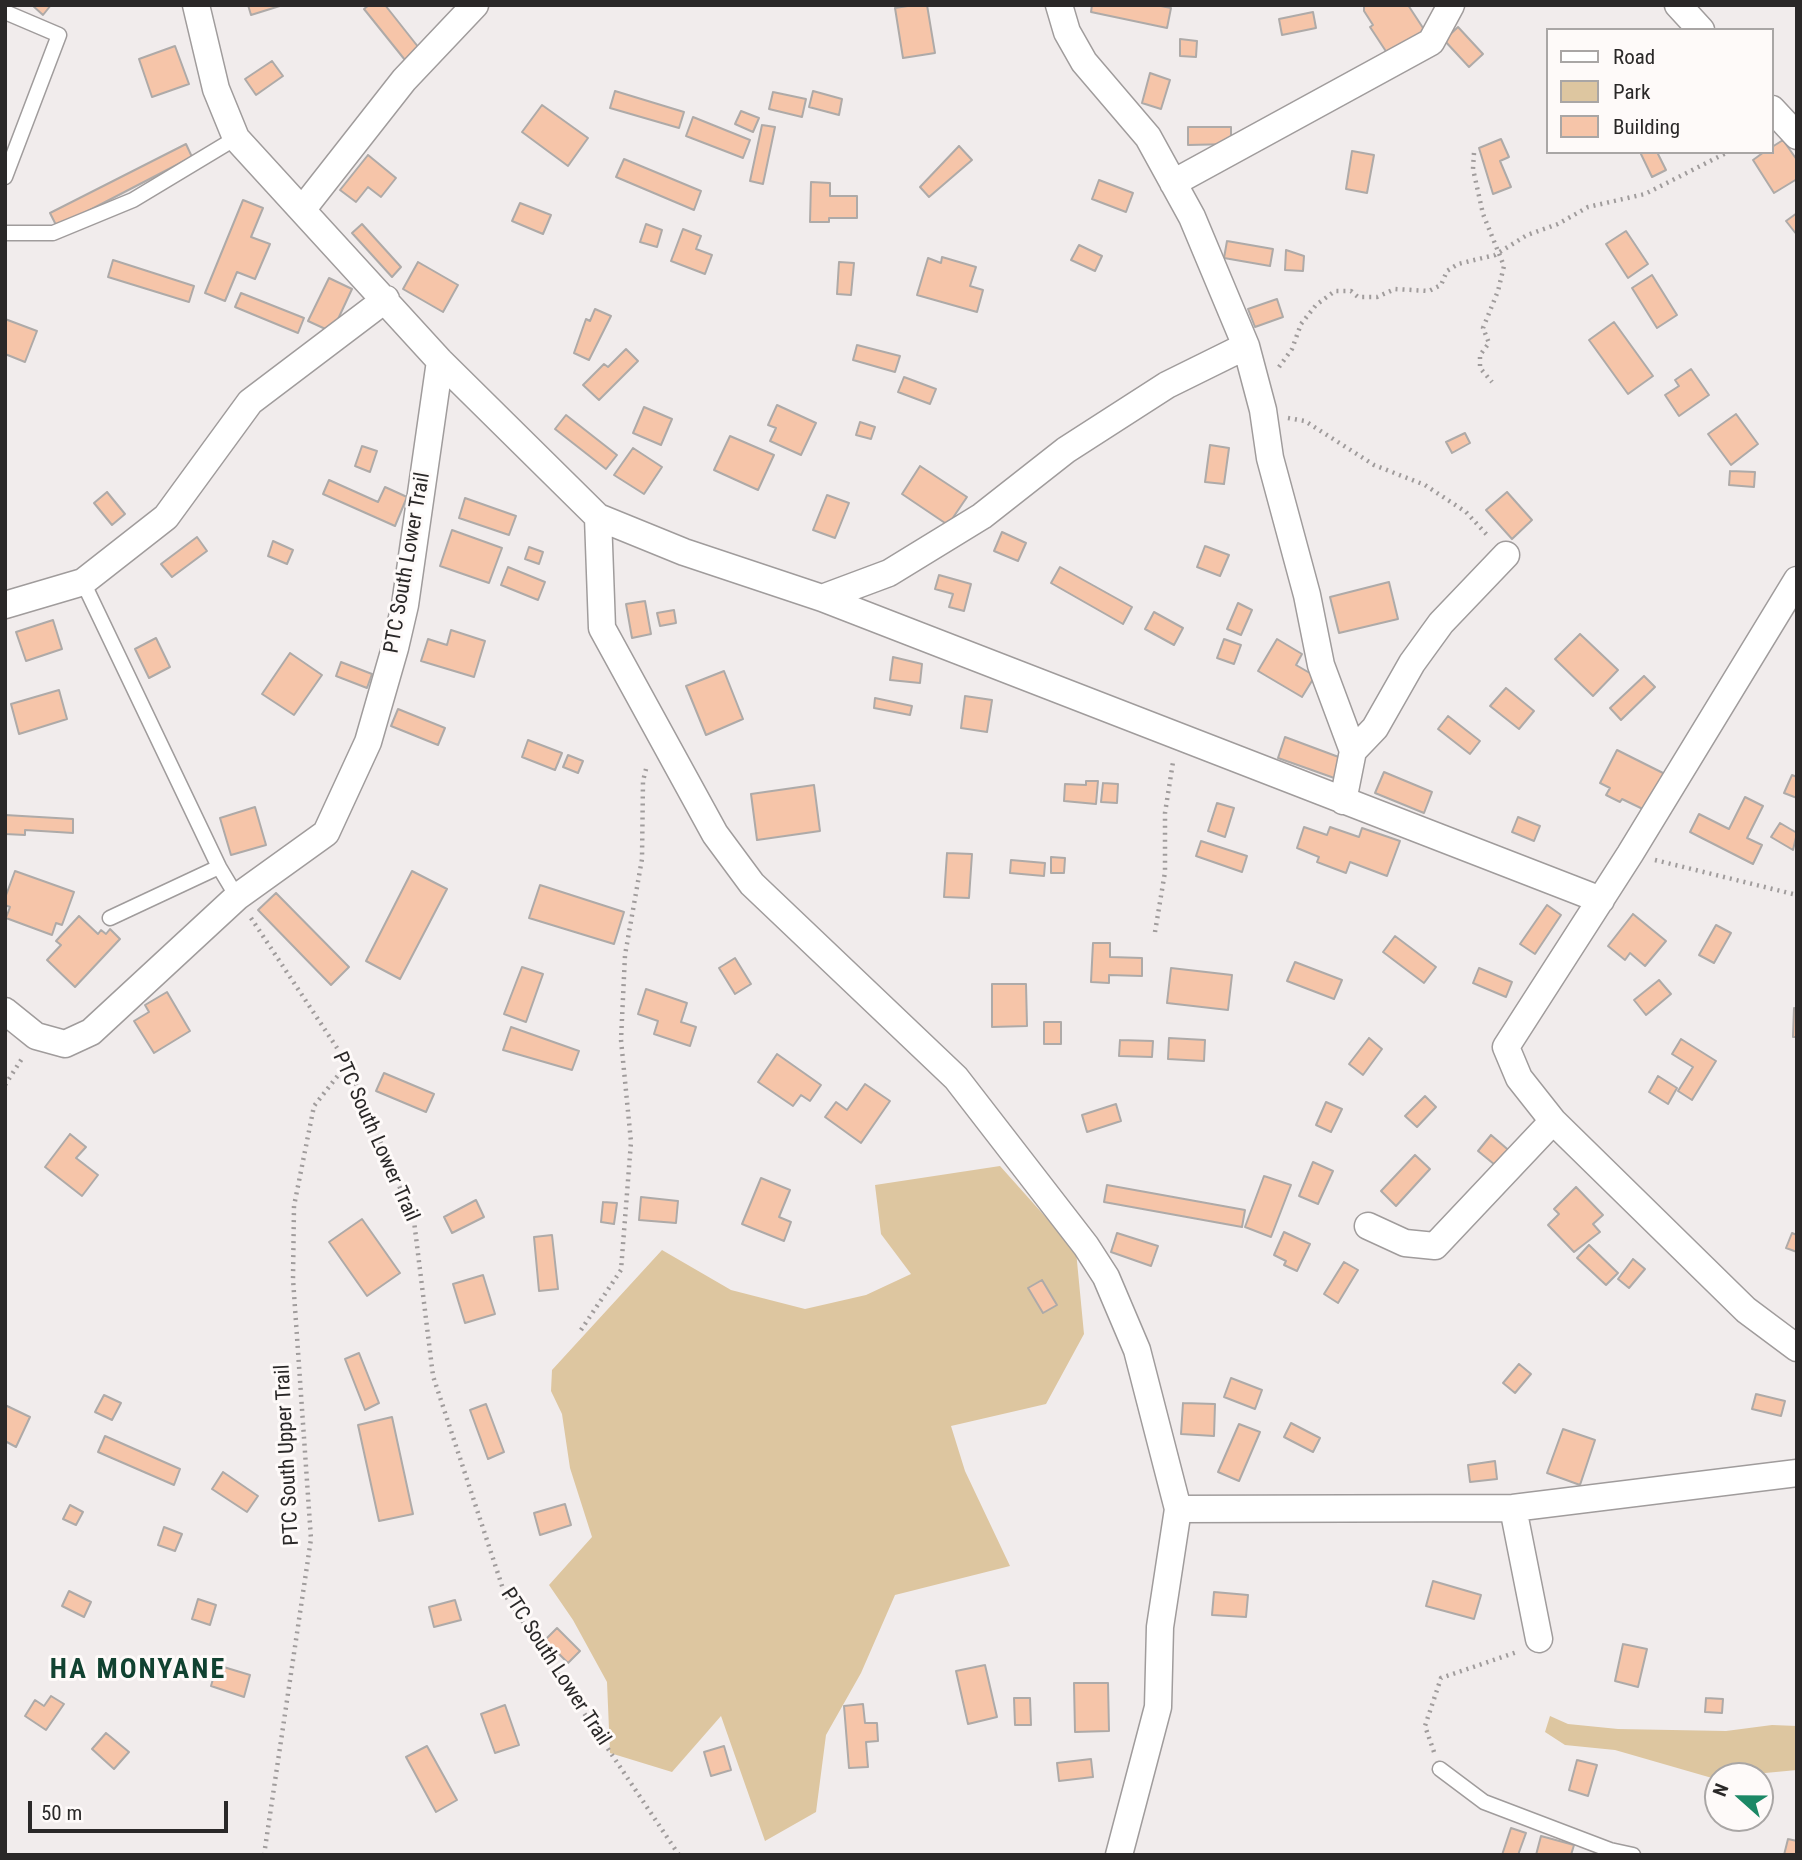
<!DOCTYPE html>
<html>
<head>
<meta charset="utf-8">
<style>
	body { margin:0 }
	#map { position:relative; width:1802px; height:1860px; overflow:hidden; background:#f1ecec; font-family:"Roboto Condensed",sans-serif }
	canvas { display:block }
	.frame { position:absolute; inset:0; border:7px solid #2a2828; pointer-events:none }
	.legend { position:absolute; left:1546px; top:28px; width:228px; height:126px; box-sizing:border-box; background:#fefaf9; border:2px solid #a9a6a5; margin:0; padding:9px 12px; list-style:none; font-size:21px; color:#2a2828 }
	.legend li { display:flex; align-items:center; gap:14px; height:35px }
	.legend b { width:35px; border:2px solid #a9a6a5 }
	.north { position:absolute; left:1704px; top:1762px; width:70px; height:70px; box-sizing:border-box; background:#fefaf9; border:2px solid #a9a6a5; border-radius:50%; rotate:291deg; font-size:19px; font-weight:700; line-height:28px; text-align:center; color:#2a2828 }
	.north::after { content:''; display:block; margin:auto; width:24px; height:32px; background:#1c8866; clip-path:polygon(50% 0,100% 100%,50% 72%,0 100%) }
	.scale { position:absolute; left:28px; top:1801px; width:200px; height:32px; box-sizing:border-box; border:4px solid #2a2828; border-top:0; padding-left:9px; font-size:21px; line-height:24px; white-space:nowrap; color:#2a2828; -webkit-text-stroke:5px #fefaf9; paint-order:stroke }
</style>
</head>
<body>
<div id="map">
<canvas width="1802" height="1860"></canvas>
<div class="frame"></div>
<ul class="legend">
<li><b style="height:9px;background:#fff"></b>Road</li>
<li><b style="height:19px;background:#ddc6a0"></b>Park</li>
<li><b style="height:19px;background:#f6c5a9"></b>Building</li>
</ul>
<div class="north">N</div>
<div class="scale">50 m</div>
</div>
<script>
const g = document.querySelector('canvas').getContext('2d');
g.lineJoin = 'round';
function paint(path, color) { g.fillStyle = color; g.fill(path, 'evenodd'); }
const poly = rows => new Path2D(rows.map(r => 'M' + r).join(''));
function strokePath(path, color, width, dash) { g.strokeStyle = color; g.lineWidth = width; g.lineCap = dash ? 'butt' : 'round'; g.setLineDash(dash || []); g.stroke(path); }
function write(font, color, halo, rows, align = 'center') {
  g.font = font + ' "Roboto Condensed",sans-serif'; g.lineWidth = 6; g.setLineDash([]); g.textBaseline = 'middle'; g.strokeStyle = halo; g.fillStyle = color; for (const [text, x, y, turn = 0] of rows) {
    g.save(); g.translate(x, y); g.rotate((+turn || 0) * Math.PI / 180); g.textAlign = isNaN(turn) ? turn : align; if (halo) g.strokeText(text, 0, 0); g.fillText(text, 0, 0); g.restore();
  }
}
const green = poly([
	[1000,1166,1076,1251,1084,1334,1046,1404,951,1426,965,1471,1010,1566,895,1595,861,1673,826,1735,816,1812,765,1841,721,1716,672,1772,610,1753,607,1682,573,1620,549,1585,592,1537,570,1468,562,1414,551,1391,552,1370,662,1250,731,1290,805,1309,866,1295,911,1274,881,1234,875,1185],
	[1550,1716,1568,1724,1618,1729,1726,1731,1772,1725,1797,1726,1797,1770,1712,1778,1615,1750,1565,1745,1545,1732]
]);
const building = poly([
	[32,5,51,5,43,15,32,5],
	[248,5,283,5,251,15,248,5],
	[369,5,385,5,419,48,405,60,364,9,369,5],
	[914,5,927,5,935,53,903,58,895,8,914,5],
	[1092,5,1156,5,1171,8,1167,28,1091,12,1092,5],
	[1364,5,1408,5,1427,34,1391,59,1370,27,1373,25,1364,11,1364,5],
	[1313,12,1316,28,1282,35,1279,19,1313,12],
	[1458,27,1483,54,1469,67,1444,40,1458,27],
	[1180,39,1197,41,1196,57,1180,56,1180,39],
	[175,46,189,84,152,97,139,59,175,46],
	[272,61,283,76,256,95,245,79,272,61],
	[1150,73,1170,80,1161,109,1142,103,1150,73],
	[615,91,684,112,679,128,610,108,615,91],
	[813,91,842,99,839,115,809,107,813,91],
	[773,92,806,99,802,117,769,109,773,92],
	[542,105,588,138,568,166,522,132,542,105],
	[741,111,759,118,753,132,735,124,741,111],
	[693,117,750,140,743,158,686,136,693,117],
	[762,125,775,127,763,184,750,181,762,125],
	[1188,127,1231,127,1231,144,1188,145,1188,127],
	[1501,139,1509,157,1500,161,1511,187,1493,194,1479,148,1501,139],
	[1783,140,1797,160,1797,179,1774,193,1753,160,1764,152,1772,152,1772,147,1783,140],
	[186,144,192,157,57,227,50,213,186,144],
	[959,146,972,160,929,197,920,187,959,146],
	[1352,151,1374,155,1367,193,1346,189,1352,151],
	[1640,152,1657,152,1666,170,1652,177,1640,152],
	[368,155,396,178,381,197,368,187,356,202,340,190,368,155],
	[624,159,701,191,694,210,616,177,624,159],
	[1099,180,1133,193,1126,212,1092,199,1099,180],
	[811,182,830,183,830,196,857,196,857,218,829,218,829,222,810,222,811,182],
	[243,200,263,208,251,237,270,244,255,279,237,272,225,301,205,293,243,200],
	[520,203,551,215,543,234,512,221,520,203],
	[1797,213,1797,235,1786,221,1797,213],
	[362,224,401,267,392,277,352,233,362,224],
	[646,224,662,230,657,247,640,242,646,224],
	[683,229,701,236,696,249,712,255,705,274,671,261,683,229],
	[1626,231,1648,264,1628,278,1606,244,1626,231],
	[1227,241,1273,249,1270,266,1224,258,1227,241],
	[1079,245,1102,256,1095,271,1071,260,1079,245],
	[1286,250,1304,256,1303,271,1285,270,1286,250],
	[942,257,976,267,970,286,983,290,977,312,917,295,928,258,941,263,942,257],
	[113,260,194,286,189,302,108,277,113,260],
	[418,262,458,285,443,312,403,289,418,262],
	[839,262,854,263,851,295,837,294,839,262],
	[1652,275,1677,315,1657,328,1632,288,1652,275],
	[329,278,352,289,332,332,308,321,329,278],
	[241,293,304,318,298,333,235,307,241,293],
	[1277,299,1283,317,1255,327,1248,309,1277,299],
	[595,309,611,316,589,360,574,353,586,319,590,321,595,309],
	[5,319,37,331,25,362,5,354,5,319],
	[1614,322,1653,376,1628,394,1589,340,1614,322],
	[857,345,900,356,895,372,853,360,857,345],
	[626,349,638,361,599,400,583,385,604,364,608,367,626,349],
	[1691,369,1709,395,1679,416,1665,395,1679,386,1675,380,1691,369],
	[904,377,936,389,930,404,898,392,904,377],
	[777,405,816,423,801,455,770,441,776,428,768,425,777,405],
	[644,407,672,419,661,445,633,433,644,407],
	[1736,414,1758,444,1731,465,1708,434,1736,414],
	[566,415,617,455,606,469,555,429,566,415],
	[860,422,875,427,871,439,856,435,860,422],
	[1465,433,1470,443,1452,453,1446,442,1465,433],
	[730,436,774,455,758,490,714,470,730,436],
	[1210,445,1229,448,1224,484,1205,482,1210,445],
	[362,446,377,451,370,472,355,466,362,446],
	[633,448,662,467,644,494,614,475,633,448],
	[920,466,967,497,948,525,902,494,920,466],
	[1730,471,1755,472,1754,487,1729,485,1730,471],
	[329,480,378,502,385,487,407,497,395,526,323,494,329,480],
	[107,492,125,514,112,525,94,503,107,492],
	[1507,492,1532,520,1512,539,1486,510,1507,492],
	[827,495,849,503,835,538,813,530,827,495],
	[465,498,516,516,509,535,459,518,465,498],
	[452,530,502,548,489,583,440,566,452,530],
	[1002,532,1026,543,1018,561,994,551,1002,532],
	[197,537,207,551,172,577,161,564,197,537],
	[273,541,293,550,287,564,268,556,273,541],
	[1205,546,1229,555,1220,576,1197,567,1205,546],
	[529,547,543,552,539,564,525,559,529,547],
	[508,567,545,582,538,600,501,585,508,567],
	[1060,567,1132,607,1123,624,1051,583,1060,567],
	[939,575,971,584,964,611,949,607,953,594,935,589,939,575],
	[1389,582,1398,619,1339,633,1330,597,1389,582],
	[645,601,651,634,632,638,626,604,645,601],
	[1238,603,1252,610,1241,635,1227,629,1238,603],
	[674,610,676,623,660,626,657,613,674,610],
	[1154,612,1183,628,1174,645,1145,629,1154,612],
	[53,620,62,649,26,661,16,632,53,620],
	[451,630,485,641,474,677,421,661,428,639,447,645,451,630],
	[1580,634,1618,670,1593,696,1555,659,1580,634],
	[156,638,170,667,149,678,135,649,156,638],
	[1224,639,1241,645,1234,664,1217,658,1224,639],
	[1277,639,1302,654,1296,665,1315,676,1302,697,1258,671,1277,639],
	[290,653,322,675,294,715,262,694,290,653],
	[893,657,922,664,920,683,890,680,893,657],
	[341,662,372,674,367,688,336,676,341,662],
	[724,671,743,719,706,735,686,686,724,671],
	[1644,676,1655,687,1621,720,1610,708,1644,676],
	[1506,688,1534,711,1519,729,1490,706,1506,688],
	[59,690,67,719,19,734,11,704,59,690],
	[965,696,992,700,987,732,961,728,965,696],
	[875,698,912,706,910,715,874,708,875,698],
	[398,709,445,728,438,745,391,726,398,709],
	[1448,716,1480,741,1470,754,1438,729,1448,716],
	[1285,737,1344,759,1337,779,1278,758,1285,737],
	[528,740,562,753,555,770,522,757,528,740],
	[1617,750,1667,775,1649,812,1622,799,1620,802,1606,795,1610,788,1600,783,1617,750],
	[568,755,583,761,578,773,563,767,568,755],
	[1384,772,1432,792,1424,813,1375,793,1384,772],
	[1792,775,1797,777,1797,798,1784,793,1792,775],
	[1086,781,1098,781,1096,804,1064,801,1065,784,1086,785,1086,781],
	[1103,783,1118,784,1117,803,1101,802,1103,783],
	[814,785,820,831,757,840,751,794,814,785],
	[1745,797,1763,806,1747,838,1762,845,1753,864,1690,832,1699,814,1729,829,1745,797],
	[1217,803,1234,808,1225,837,1208,831,1217,803],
	[255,807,266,845,231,855,220,818,255,807],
	[5,815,73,819,73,833,25,830,25,835,5,834,5,815],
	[1518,817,1540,826,1534,841,1512,832,1518,817],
	[1780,823,1797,833,1793,850,1771,837,1780,823],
	[1304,827,1327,835,1330,827,1359,837,1362,828,1400,841,1387,876,1350,862,1346,873,1317,862,1319,857,1297,848,1304,827],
	[1201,841,1247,856,1242,872,1196,856,1201,841],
	[947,853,972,854,969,898,944,897,947,853],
	[1051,857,1065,858,1064,873,1051,873,1051,857],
	[1011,860,1045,863,1044,876,1010,873,1011,860],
	[15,871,74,892,62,925,56,923,52,935,6,918,10,907,5,905,5,898,15,871],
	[412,871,447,889,400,979,366,961,412,871],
	[540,885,624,912,614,944,529,918,540,885],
	[276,893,349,967,331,985,258,910,276,893],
	[1547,905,1561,915,1535,954,1520,944,1547,905],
	[1633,914,1666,941,1645,966,1630,953,1625,960,1608,946,1633,914],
	[79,916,98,934,101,930,106,934,110,929,120,939,75,987,47,960,61,945,56,941,79,916],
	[1716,925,1731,933,1714,963,1699,955,1716,925],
	[1395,936,1436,967,1424,983,1383,952,1395,936],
	[1093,943,1110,943,1110,957,1142,958,1142,976,1109,975,1109,983,1091,982,1093,943],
	[735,958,751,984,735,994,719,968,735,958],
	[1295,962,1342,980,1334,999,1287,981,1295,962],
	[522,967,543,974,526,1022,504,1014,522,967],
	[1171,968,1232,975,1228,1010,1167,1003,1171,968],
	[1479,968,1512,982,1506,997,1473,983,1479,968],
	[1659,980,1671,994,1646,1015,1634,1000,1659,980],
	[992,984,1026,984,1027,1026,992,1027,992,984],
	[646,989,687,1003,681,1022,696,1027,690,1046,654,1034,658,1021,638,1014,646,989],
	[167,992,190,1031,154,1053,134,1021,149,1012,145,1005,167,992],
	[1794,1008,1797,1009,1797,1037,1793,1037,1794,1008],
	[1044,1022,1061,1022,1061,1044,1044,1044,1044,1022],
	[511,1027,579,1051,572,1070,503,1050,511,1027],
	[1169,1038,1205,1040,1204,1061,1168,1059,1169,1038],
	[1369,1038,1382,1049,1363,1075,1349,1064,1369,1038],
	[1681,1039,1716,1061,1692,1100,1678,1091,1693,1067,1672,1054,1681,1039],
	[1120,1040,1153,1041,1152,1057,1119,1056,1120,1040],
	[777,1054,821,1085,810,1101,801,1095,793,1106,758,1082,777,1054],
	[384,1073,434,1094,426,1112,376,1091,384,1073],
	[1658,1076,1677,1088,1668,1104,1649,1092,1658,1076],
	[865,1084,890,1101,861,1143,825,1117,836,1102,847,1110,865,1084],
	[1425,1096,1436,1107,1417,1127,1405,1116,1425,1096],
	[1326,1102,1342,1109,1331,1132,1316,1125,1326,1102],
	[1116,1104,1121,1121,1087,1132,1082,1115,1116,1104],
	[70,1134,86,1147,76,1158,98,1175,82,1196,45,1167,70,1134],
	[1491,1135,1513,1154,1500,1169,1478,1151,1491,1135],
	[1415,1155,1430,1169,1396,1206,1381,1191,1415,1155],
	[1313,1162,1333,1171,1318,1204,1299,1196,1313,1162],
	[1264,1176,1291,1185,1271,1237,1245,1227,1264,1176],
	[761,1178,790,1190,779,1217,791,1222,784,1241,742,1224,761,1178],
	[1107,1185,1245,1210,1242,1227,1104,1202,1107,1185],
	[1576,1187,1603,1215,1593,1224,1600,1232,1574,1252,1548,1225,1559,1214,1554,1209,1576,1187],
	[641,1197,678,1201,676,1223,639,1220,641,1197],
	[476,1200,484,1217,452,1233,444,1217,476,1200],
	[603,1202,617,1203,614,1224,601,1222,603,1202],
	[362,1219,400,1273,367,1296,329,1242,362,1219],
	[1284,1232,1310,1244,1297,1271,1284,1265,1286,1261,1274,1255,1284,1232],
	[1117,1233,1158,1246,1151,1266,1111,1252,1117,1233],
	[1792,1233,1797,1235,1797,1252,1786,1248,1792,1233],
	[552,1235,558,1289,539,1291,534,1237,552,1235],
	[1589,1245,1618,1273,1606,1285,1577,1258,1589,1245],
	[1633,1259,1645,1269,1629,1288,1618,1279,1633,1259],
	[1344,1262,1358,1270,1338,1303,1324,1294,1344,1262],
	[483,1275,495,1314,465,1323,453,1284,483,1275],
	[1042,1280,1057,1305,1043,1313,1028,1288,1042,1280],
	[359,1353,379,1403,365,1410,345,1359,359,1353],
	[1519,1364,1531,1374,1515,1393,1503,1383,1519,1364],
	[1231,1378,1262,1390,1255,1409,1224,1397,1231,1378],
	[1756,1394,1785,1401,1781,1416,1752,1409,1756,1394],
	[104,1395,121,1403,112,1420,95,1412,104,1395],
	[1183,1403,1215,1404,1214,1436,1181,1434,1183,1403],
	[486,1404,504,1452,488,1459,470,1410,486,1404],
	[5,1405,30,1417,16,1447,5,1441,5,1405],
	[392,1417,413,1514,379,1521,358,1425,392,1417],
	[1291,1423,1320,1438,1313,1452,1284,1437,1291,1423],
	[1239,1424,1260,1432,1239,1481,1218,1472,1239,1424],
	[1563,1429,1595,1440,1580,1485,1547,1473,1563,1429],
	[105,1436,180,1469,174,1485,98,1452,105,1436],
	[1495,1461,1497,1479,1470,1482,1468,1465,1495,1461],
	[223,1472,258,1496,247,1512,212,1489,223,1472],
	[565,1504,571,1525,540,1535,534,1513,565,1504],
	[70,1505,83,1512,76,1525,63,1519,70,1505],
	[164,1527,182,1534,175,1551,158,1545,164,1527],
	[1433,1581,1481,1595,1474,1619,1426,1606,1433,1581],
	[69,1591,91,1602,84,1617,62,1606,69,1591],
	[1214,1592,1248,1595,1246,1617,1212,1615,1214,1592],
	[198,1599,216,1605,210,1625,192,1619,198,1599],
	[455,1600,461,1620,434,1627,429,1607,455,1600],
	[557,1628,580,1651,568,1663,545,1640,557,1628],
	[1623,1644,1647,1649,1638,1687,1615,1681,1623,1644],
	[217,1665,250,1675,244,1697,211,1686,217,1665],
	[985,1665,997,1717,968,1724,956,1671,985,1665],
	[1074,1683,1108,1683,1109,1731,1075,1732,1074,1683],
	[51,1696,64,1704,46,1730,25,1716,35,1700,44,1706,51,1696],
	[1014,1698,1030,1698,1031,1725,1015,1725,1014,1698],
	[1706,1698,1723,1699,1722,1713,1705,1712,1706,1698],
	[863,1704,865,1723,877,1723,878,1741,866,1742,868,1767,849,1768,844,1706,863,1704],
	[505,1705,519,1745,495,1753,481,1714,505,1705],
	[106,1733,129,1752,114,1769,92,1749,106,1733],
	[427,1746,457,1800,436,1812,406,1757,427,1746],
	[724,1746,731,1770,711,1776,704,1752,724,1746],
	[1091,1759,1093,1777,1059,1781,1057,1763,1091,1759],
	[1577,1760,1597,1765,1588,1796,1569,1790,1577,1760],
	[1511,1828,1526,1833,1518,1855,1502,1855,1511,1828],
	[1541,1836,1574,1845,1571,1855,1536,1855,1541,1836],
	[1788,1839,1797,1841,1797,1855,1784,1855,1788,1839]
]);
const path = poly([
	[1474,153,1473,169,1483,214,1504,266,1498,291,1483,328,1489,343,1480,355,1480,368,1492,382],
	[1279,367,1292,349,1301,324,1316,305,1335,291,1351,291,1358,297,1377,297,1395,289,1429,291,1441,285,1447,271,1458,264,1495,255,1527,235,1558,224,1588,207,1645,194,1728,152],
	[1288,418,1305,421,1374,465,1425,485,1466,512,1488,536],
	[1655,860,1797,895],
	[251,918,347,1063,414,1221,433,1376,505,1595,679,1855],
	[1155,932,1165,872,1165,813,1173,762],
	[5,1085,23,1057],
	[581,1330,621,1270,631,1142,621,1040,625,955,642,859,643,781,647,765],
	[1434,1752,1425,1726,1441,1678,1517,1652],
	[264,1855,311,1539,293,1279,294,1206,314,1106,347,1064]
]);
const service = poly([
	[5,12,59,35,5,177],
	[5,233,53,233,133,200,236,138],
	[83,582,219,867,237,897],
	[110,918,219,867],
	[1440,1769,1484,1802,1610,1850,1633,1855]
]);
const minor = poly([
	[196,5,216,89,236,138,440,361,598,517,684,552,822,598,1601,900],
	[1059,5,1067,32,1084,62,1148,137,1192,217,1246,346,1263,410,1270,458,1307,595,1321,665,1353,751,1343,801],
	[1678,5,1701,30],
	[1772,109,1797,136],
	[1173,183,1431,42,1451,5],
	[302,210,404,80,475,5],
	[598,517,602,628,715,834,752,884,956,1078,1086,1246,1106,1277,1137,1350,1178,1509,1160,1627,1158,1707,1119,1855],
	[1797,580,1630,854,1506,1047,1519,1078,1553,1121,1746,1310,1797,1348],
	[822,598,889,573,982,516,1066,450,1167,385,1246,346],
	[5,605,83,582,166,517,250,402,386,299],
	[1353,751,1375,728,1412,663,1441,623,1506,555],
	[5,1011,36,1036,65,1044,91,1032,237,897,326,833,368,742,395,648,405,605,440,361],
	[1368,1226,1405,1243,1435,1246,1553,1121],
	[1513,1508,1539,1639],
	[1178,1509,1513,1508,1797,1473]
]);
const streetNames = [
	["PTC South Lower Trail",408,563,-80],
	["PTC South Lower Trail",375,1137,66],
	["PTC South Upper Trail",288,1455,-93],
	["PTC South Lower Trail",555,1667,57]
];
const districtNames = [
	["HA MONYANE",138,1671]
];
paint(green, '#ddc6a0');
paint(building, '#f6c5a9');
strokePath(building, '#aeaaa8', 2);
strokePath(service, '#a09c9c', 17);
strokePath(minor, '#a09c9c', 29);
strokePath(path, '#a09c9c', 4.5, [2, 5]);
strokePath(service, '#fff', 14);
strokePath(minor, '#fff', 26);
write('21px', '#2a2828', '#fefaf9', streetNames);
g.letterSpacing = '2px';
write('bold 28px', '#114231', '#fefaf9', districtNames);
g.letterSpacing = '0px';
</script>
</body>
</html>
